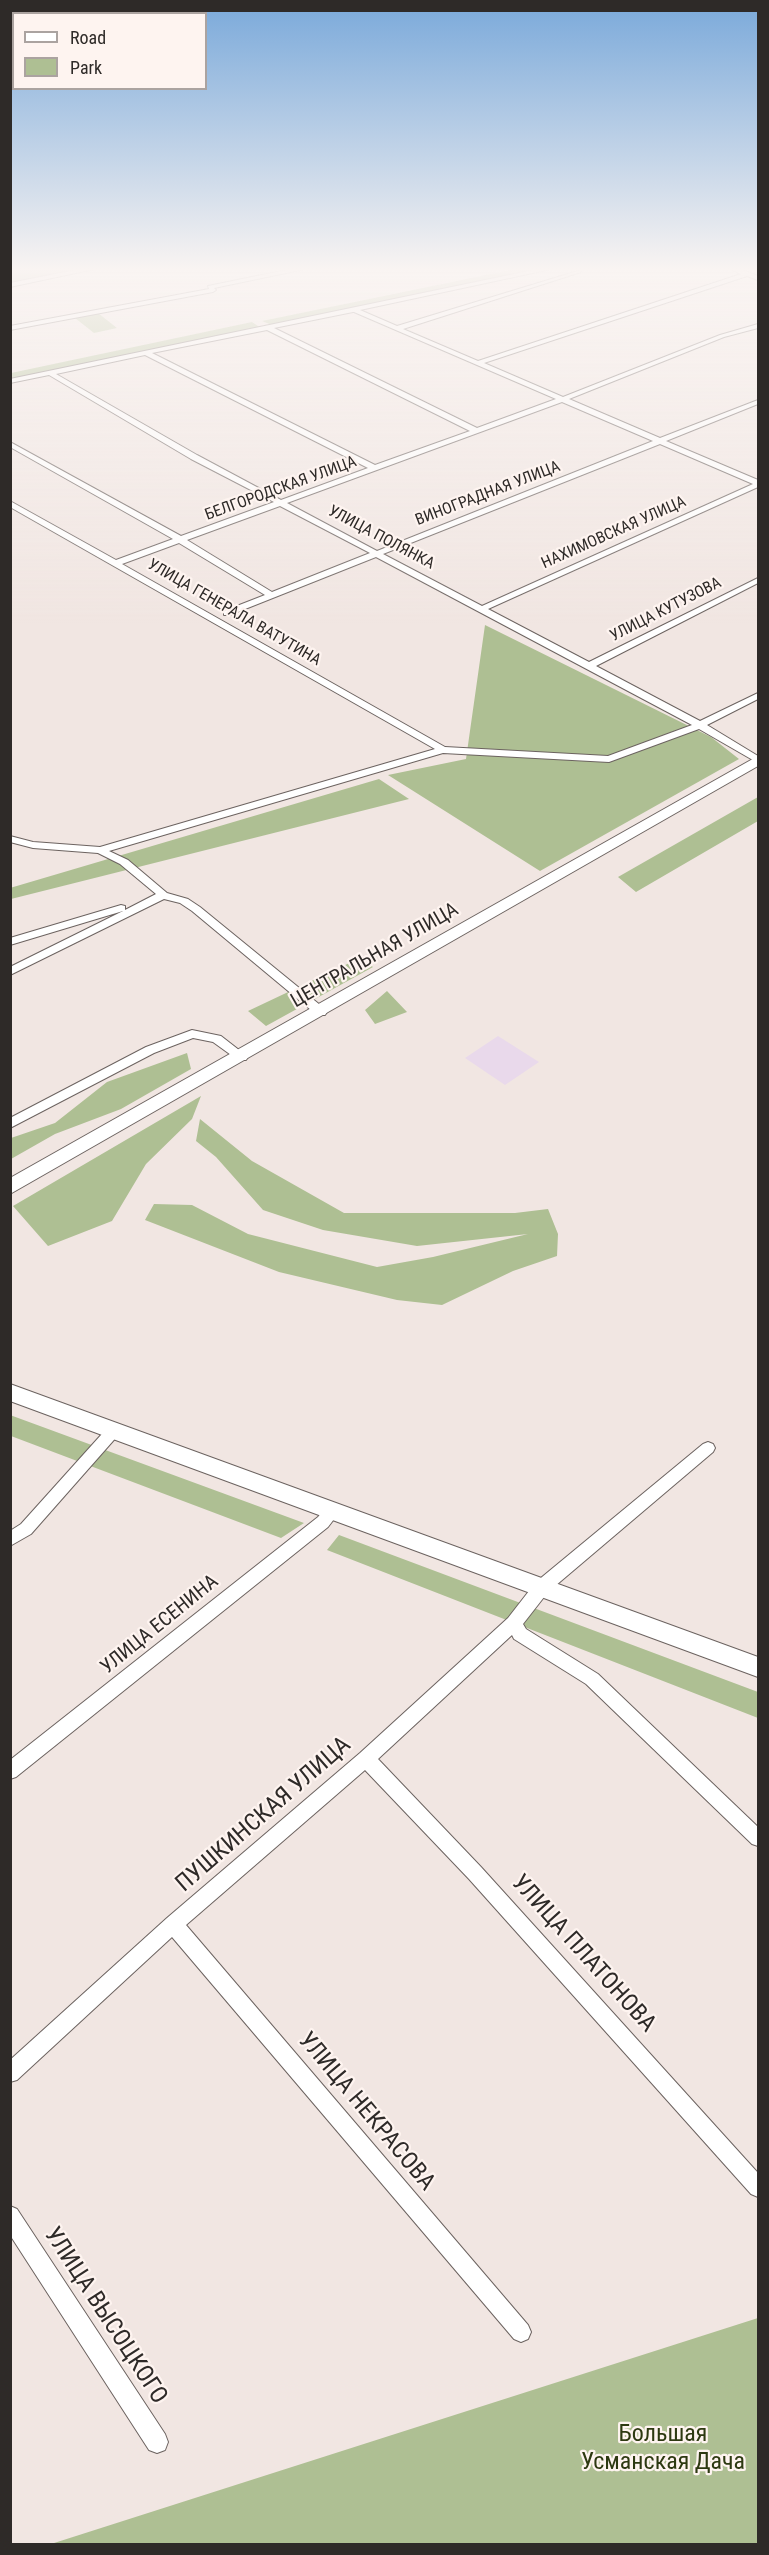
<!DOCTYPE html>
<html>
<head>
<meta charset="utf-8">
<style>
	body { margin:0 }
	#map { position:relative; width:769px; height:2555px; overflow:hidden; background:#f1e6e2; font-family:"Roboto Condensed",sans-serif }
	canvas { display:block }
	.frame { position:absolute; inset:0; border:12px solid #2e2a28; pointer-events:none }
	.legend { position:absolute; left:12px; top:12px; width:195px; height:78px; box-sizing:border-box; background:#fef4f0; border:2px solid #aba3a0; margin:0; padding:8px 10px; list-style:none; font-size:18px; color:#2e2a28 }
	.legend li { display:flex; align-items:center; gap:12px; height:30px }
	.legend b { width:30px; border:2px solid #aba3a0 }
</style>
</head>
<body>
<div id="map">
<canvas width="769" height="2555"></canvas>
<div class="frame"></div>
<ul class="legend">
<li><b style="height:8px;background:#fff"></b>Road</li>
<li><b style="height:16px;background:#aebf93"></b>Park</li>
</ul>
</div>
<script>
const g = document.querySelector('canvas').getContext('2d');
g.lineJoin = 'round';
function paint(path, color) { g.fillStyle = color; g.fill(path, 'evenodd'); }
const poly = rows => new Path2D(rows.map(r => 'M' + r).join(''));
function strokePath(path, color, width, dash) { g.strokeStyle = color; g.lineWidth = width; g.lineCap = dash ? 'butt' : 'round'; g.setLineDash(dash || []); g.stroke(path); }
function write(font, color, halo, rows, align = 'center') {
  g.font = font + ' "Roboto Condensed",sans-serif'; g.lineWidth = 4.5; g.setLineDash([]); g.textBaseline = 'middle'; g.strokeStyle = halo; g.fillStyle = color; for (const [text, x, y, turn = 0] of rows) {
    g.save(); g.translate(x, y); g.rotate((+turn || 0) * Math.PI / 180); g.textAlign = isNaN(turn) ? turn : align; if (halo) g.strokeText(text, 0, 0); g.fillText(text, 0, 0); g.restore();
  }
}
const industrial = poly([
	[498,1036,539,1062,505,1085,465,1058]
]);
const green = poly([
	[11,268,106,268,11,286],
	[520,268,552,268,274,326,262,321],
	[98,313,117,328,94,333,75,318],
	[252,322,261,328,11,379,11,373],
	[485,625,711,737,739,759,540,871,388,775,466,759],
	[379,779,409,799,11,899,10,888],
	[758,797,758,821,636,892,618,877],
	[360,958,373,967,266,1026,248,1011],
	[387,991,407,1012,375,1024,365,1010],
	[187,1053,191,1069,121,1109,55,1134,11,1159,11,1138,55,1123,107,1082],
	[201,1096,192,1119,146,1164,112,1221,48,1246,13,1206],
	[200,1119,252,1161,344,1213,515,1213,548,1209,558,1234,557,1256,513,1271,442,1305,397,1300,279,1272,145,1220,154,1204,192,1205,248,1234,377,1267,433,1257,528,1234,417,1246,323,1230,263,1210,216,1157,196,1141],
	[10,1415,304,1523,281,1538,11,1436],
	[339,1535,758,1692,758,1718,327,1550],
	[758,2318,758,2544,51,2544]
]);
const street = poly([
	[85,268,99,268,10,287,10,283,85,268],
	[296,268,310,268,214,288,216,290,213,292,10,330,10,326,209,289,208,286,296,268],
	[543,268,556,268,360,310,397,326,581,270,581,272,403,329,478,361,741,274,728,268,738,268,758,276,758,280,747,276,484,363,563,397,720,335,758,324,758,328,724,337,569,399,660,438,758,400,758,404,666,441,758,480,758,487,488,609,589,662,758,578,758,583,596,666,700,721,758,693,758,699,707,725,758,756,758,763,699,729,609,762,443,753,109,851,128,860,167,893,188,899,200,907,325,1009,327,1012,325,1015,317,1015,192,911,180,903,164,899,10,975,10,967,123,911,10,945,10,938,121,905,125,906,125,910,156,894,120,864,98,853,33,848,10,842,10,836,33,842,100,847,435,749,10,507,10,501,116,560,173,539,10,447,10,442,181,536,274,502,191,459,49,375,10,383,10,379,543,268],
	[353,312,354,312,556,399,477,428,274,328,353,312],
	[267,330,470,431,375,465,152,353,267,330],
	[145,355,368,468,281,500,197,455,56,374,145,355],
	[562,402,653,441,377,551,287,503,562,402],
	[660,444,753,484,482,606,383,554,660,444],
	[280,506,370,553,272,592,187,540,280,506],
	[179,543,265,595,224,611,224,615,230,615,376,557,692,725,608,756,445,747,122,564,179,543],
	[192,1030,221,1036,248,1057,246,1060,238,1060,213,1042,193,1038,154,1053,10,1128,10,1118,146,1047,192,1030],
	[115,1423,120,1425,122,1429,120,1433,31,1534,10,1546,10,1531,21,1524,110,1425,115,1423],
	[708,1442,713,1444,715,1448,713,1452,548,1592,523,1624,526,1629,598,1674,758,1827,758,1846,752,1844,586,1684,514,1639,512,1635,378,1759,481,1867,758,2173,758,2197,751,2194,469,1879,365,1770,186,1925,528,2325,531,2332,528,2339,521,2342,514,2339,172,1937,17,2080,10,2082,10,2060,167,1918,360,1753,508,1618,536,1582,703,1444,708,1442],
	[333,1504,338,1505,341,1510,328,1527,16,1777,10,1779,10,1760,318,1517,328,1505,333,1504],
	[10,2206,17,2209,165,2434,168,2442,165,2450,157,2453,149,2450,10,2235,10,2206]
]);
const secondary = poly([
	[758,756,758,766,10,1194,10,1178,758,756],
	[10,1384,758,1657,758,1677,10,1401,10,1384]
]);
const farStreetnames = [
	["БЕЛГОРОДСКАЯ УЛИЦА",281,489,-20],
	["ВИНОГРАДНАЯ УЛИЦА",488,494,-21],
	["НАХИМОВСКАЯ УЛИЦА",614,533,-24],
	["УЛИЦА ПОЛЯНКА",381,538,28],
	["УЛИЦА КУТУЗОВА",666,610,-27],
	["УЛИЦА ГЕНЕРАЛА ВАТУТИНА",234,613,30]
];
const streetNames = [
	["ЦЕНТРАЛЬНАЯ УЛИЦА",375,956,-30],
	["УЛИЦА ЕСЕНИНА",160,1625,-39]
];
const nearStreetnames = [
	["ПУШКИНСКАЯ УЛИЦА",264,1815,-41],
	["УЛИЦА ПЛАТОНОВА",583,1954,48],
	["УЛИЦА НЕКРАСОВА",366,2112,50],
	["УЛИЦА ВЫСОЦКОГО",105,2316,57]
];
const nearParknames = [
	["Большая",663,2435],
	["Усманская Дача",663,2463]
];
paint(industrial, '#e9d9eb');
paint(green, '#aebf93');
strokePath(street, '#6c6360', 2);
strokePath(secondary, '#6c6360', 2);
paint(street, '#fff');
paint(secondary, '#fff');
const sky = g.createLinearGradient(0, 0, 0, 626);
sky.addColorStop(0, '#7aa9da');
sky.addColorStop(0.43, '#f9f4f2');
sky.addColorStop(1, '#f9f4f200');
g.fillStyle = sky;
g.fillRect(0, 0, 769, 626);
write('16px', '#2e2a28', '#fef4f0', farStreetnames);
write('20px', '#2e2a28', '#fef4f0', streetNames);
write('24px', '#2e2a28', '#fef4f0', nearStreetnames);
write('24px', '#2d3911', '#fef4f0', nearParknames);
</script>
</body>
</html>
